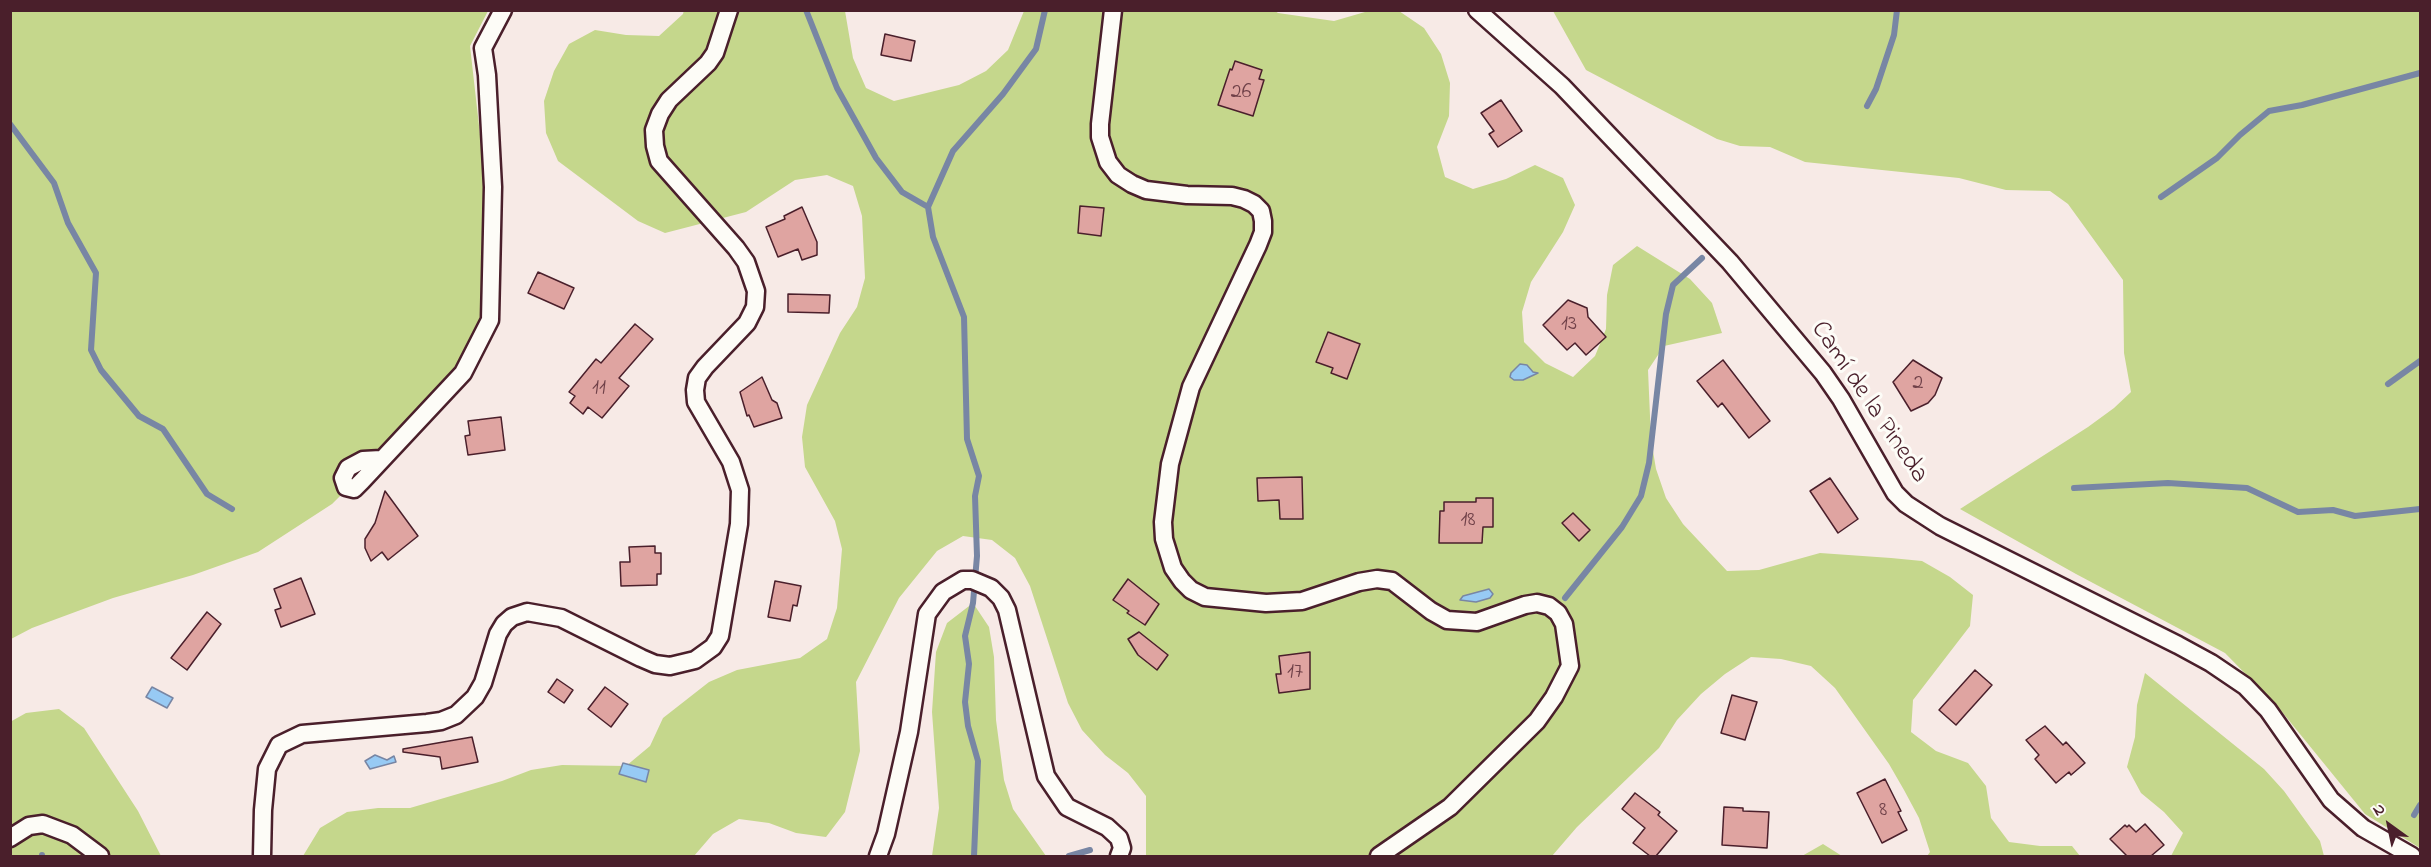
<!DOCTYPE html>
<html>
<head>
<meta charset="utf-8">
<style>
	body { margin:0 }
	#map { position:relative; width:2431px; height:867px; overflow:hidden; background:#f7eae6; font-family:"Indie Flower",sans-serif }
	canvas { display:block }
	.frame { position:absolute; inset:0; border:12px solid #4a1f2b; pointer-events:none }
	.north { position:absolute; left:2359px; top:795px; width:60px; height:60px; -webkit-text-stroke:4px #fdfcf7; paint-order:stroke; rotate:327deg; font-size:16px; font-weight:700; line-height:24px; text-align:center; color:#4a1f2b }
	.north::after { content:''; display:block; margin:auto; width:21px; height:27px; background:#4a1f2b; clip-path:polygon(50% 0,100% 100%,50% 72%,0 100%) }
</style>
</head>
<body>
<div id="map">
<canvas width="2431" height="867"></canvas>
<div class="frame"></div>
<div class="north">N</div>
</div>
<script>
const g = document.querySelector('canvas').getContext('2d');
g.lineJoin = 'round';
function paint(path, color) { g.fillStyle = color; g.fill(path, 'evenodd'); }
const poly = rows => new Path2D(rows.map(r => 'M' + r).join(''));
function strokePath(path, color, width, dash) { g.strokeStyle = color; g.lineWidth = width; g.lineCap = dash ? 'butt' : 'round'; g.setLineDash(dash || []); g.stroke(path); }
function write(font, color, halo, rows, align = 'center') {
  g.font = font + ' "Indie Flower",sans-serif'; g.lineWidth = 6; g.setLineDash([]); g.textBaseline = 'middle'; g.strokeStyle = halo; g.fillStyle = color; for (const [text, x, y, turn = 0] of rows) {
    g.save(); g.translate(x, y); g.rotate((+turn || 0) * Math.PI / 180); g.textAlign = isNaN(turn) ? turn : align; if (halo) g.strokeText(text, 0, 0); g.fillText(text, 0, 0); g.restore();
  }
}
const green = poly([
	[684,10,845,11,853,58,866,88,894,101,959,85,986,71,1008,50,1024,11,1274,10,1278,13,1334,21,1365,12,1399,11,1424,28,1441,54,1450,83,1449,116,1437,147,1445,177,1473,189,1506,179,1535,165,1563,178,1575,205,1563,232,1531,282,1522,312,1524,342,1545,363,1573,377,1595,356,1606,329,1607,295,1613,265,1637,246,1690,279,1712,303,1722,333,1664,346,1648,370,1651,439,1656,469,1666,498,1683,524,1727,571,1759,570,1820,553,1891,558,1922,561,1950,577,1973,595,1970,626,1913,700,1911,732,1936,751,1968,763,1986,786,1991,818,2009,842,2040,846,2072,846,2080,856,1927,856,1930,852,1919,818,1904,790,1889,764,1835,688,1811,666,1781,659,1751,657,1725,674,1701,694,1677,720,1659,748,1577,827,1552,856,1146,856,1146,796,1128,773,1105,755,1082,730,1068,703,1030,586,1015,558,992,540,963,536,937,551,899,598,856,682,860,751,845,812,826,837,796,833,769,823,739,819,713,834,694,856,303,856,320,828,347,812,378,808,410,808,502,781,531,770,562,765,626,766,650,746,663,718,709,682,737,670,800,658,827,639,837,608,842,549,835,521,805,467,802,437,807,405,840,333,857,307,865,278,862,216,853,186,827,175,795,180,746,212,665,233,638,221,558,161,546,133,544,101,554,71,569,44,595,30,626,35,659,36,683,14],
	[11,11,488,11,470,46,483,161,488,338,437,400,332,504,258,552,193,575,113,598,32,628,11,639],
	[1553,11,2420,11,2420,848,2365,814,2278,707,2225,653,2076,574,1960,509,2088,427,2114,408,2131,392,2124,353,2123,280,2068,204,2050,191,2006,190,1959,178,1805,162,1770,147,1740,146,1717,139,1586,70],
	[973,603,989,627,994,657,996,720,1004,780,1013,809,1046,856,932,856,939,808,932,712,936,652,947,623],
	[2145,673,2264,769,2284,791,2320,841,2324,856,2171,856,2183,833,2164,812,2141,793,2127,767,2135,737,2137,705],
	[59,709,84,728,138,811,161,856,11,856,10,722,26,713],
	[1823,844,1842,856,1802,856]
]);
const water = poly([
	[1520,364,1527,365,1533,372,1538,373,1523,380,1514,380,1510,377,1511,373,1520,364],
	[1489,589,1493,594,1490,598,1476,602,1460,600,1463,596,1489,589],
	[152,687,173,698,167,708,146,697,152,687],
	[375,755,387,760,394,756,396,762,370,769,365,761,375,755],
	[623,763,649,770,646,782,619,774,623,763]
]);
const stream = poly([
	[806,10,837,88,876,158,902,192,928,207],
	[1867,106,1876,89,1894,35,1897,10],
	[10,124,54,183,68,223,96,273,91,350,101,370,139,416,163,429,207,494,232,509],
	[2161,197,2217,158,2240,135,2269,111,2302,105,2420,73],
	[2388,384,2420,361],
	[2074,488,2168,483,2247,488,2298,512,2333,510,2355,516,2420,509],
	[1565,598,1622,527,1641,496,1649,463,1666,314,1673,285,1702,258],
	[2414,815,2420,805],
	[42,855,42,856],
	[974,856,978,761,968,726,965,702,969,664,965,636,973,603,977,556,975,496,979,476,967,439,964,317,933,237,928,207,953,151,1003,94,1036,49,1045,10],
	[1069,856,1090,850]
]);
const building = poly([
	[885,34,915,41,911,61,881,55,885,34],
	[1235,61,1262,70,1259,79,1264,80,1253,116,1218,105,1230,69,1232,70,1235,61],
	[1501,100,1522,131,1498,147,1489,134,1494,131,1481,113,1501,100],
	[1080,206,1104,208,1101,236,1078,233,1080,206],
	[802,207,817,242,817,255,802,260,798,249,778,257,766,227,785,219,784,216,802,207],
	[538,272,574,288,564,309,528,293,538,272],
	[788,294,830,295,829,313,788,312,788,294],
	[1568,300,1587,308,1588,317,1606,337,1586,355,1575,343,1567,350,1543,325,1568,300],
	[635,324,653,339,619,378,629,386,602,418,588,407,583,414,570,403,575,396,569,392,596,359,601,363,635,324],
	[1328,332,1360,344,1347,379,1331,373,1333,368,1316,362,1328,332],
	[1723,360,1770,421,1749,438,1722,403,1718,407,1697,381,1723,360],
	[1913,360,1942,378,1935,395,1928,403,1911,411,1893,382,1913,360],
	[762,377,772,400,777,403,782,418,754,427,749,415,747,416,740,392,762,377],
	[501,417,505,450,468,455,465,436,470,435,468,421,501,417],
	[1302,477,1303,519,1280,519,1279,500,1258,501,1257,478,1302,477],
	[1830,478,1858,519,1838,533,1810,491,1830,478],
	[385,491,418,536,388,560,382,552,371,561,365,548,365,539,375,523,385,491],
	[1476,498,1493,498,1493,527,1483,527,1482,543,1439,543,1440,511,1444,511,1444,502,1476,502,1476,498],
	[1573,513,1590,530,1579,541,1562,523,1573,513],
	[655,546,655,553,661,553,661,574,657,574,657,585,621,586,620,562,630,562,629,547,655,546],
	[301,578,315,614,281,627,275,610,281,608,274,589,301,578],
	[1128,579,1159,604,1145,625,1127,613,1129,611,1113,600,1128,579],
	[775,581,801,586,797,606,793,605,790,621,768,617,775,581],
	[207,612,221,624,187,670,171,658,207,612],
	[1139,632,1168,655,1157,670,1138,655,1128,639,1139,632],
	[1310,652,1310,689,1279,693,1276,674,1281,674,1279,656,1310,652],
	[1975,670,1992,685,1956,725,1939,710,1975,670],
	[557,679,573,690,564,703,548,692,557,679],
	[605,687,628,704,611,727,588,709,605,687],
	[1732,695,1757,702,1745,740,1721,733,1732,695],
	[2045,726,2063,745,2066,742,2085,763,2071,775,2069,772,2056,783,2035,759,2039,755,2026,740,2045,726],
	[472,737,478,762,442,769,440,757,403,752,403,749,472,737],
	[1885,779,1901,811,1898,812,1907,830,1882,843,1857,793,1885,779],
	[1635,793,1660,812,1658,815,1677,831,1656,856,1650,856,1633,843,1645,828,1622,809,1635,793],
	[1724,807,1743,808,1743,811,1769,812,1767,848,1722,845,1724,807],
	[2145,824,2164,845,2151,856,2127,856,2110,839,2125,825,2127,827,2129,825,2136,832,2145,824]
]);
const street = poly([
	[1113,10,1100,124,1100,137,1108,162,1118,175,1132,184,1146,190,1187,195,1232,196,1244,199,1254,204,1261,211,1263,221,1263,232,1258,245,1191,387,1170,464,1163,522,1164,539,1173,568,1182,581,1191,590,1205,597,1266,603,1302,601,1359,582,1377,579,1392,581,1431,611,1447,620,1477,622,1525,605,1537,603,1549,606,1558,613,1564,624,1570,666,1554,697,1537,721,1450,807,1379,856],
	[1477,10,1562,86,1730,262,1823,373,1841,399,1895,493,1906,504,1940,526,2178,645,2211,663,2245,686,2268,710,2331,800,2363,828,2412,856],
	[381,459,363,460,348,468,343,478,346,487,354,489,362,481,463,373,490,320,493,187,487,75,483,48,503,10],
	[10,838,29,826,43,824,72,835,100,856],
	[262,856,263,810,267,769,279,745,302,734,427,723,441,721,456,715,475,697,483,683,498,634,504,624,512,617,527,612,561,618,641,658,655,664,670,666,695,660,713,647,720,636,739,524,740,490,731,462,696,402,695,390,697,378,705,367,747,323,755,307,756,291,746,262,736,248,659,161,655,146,654,130,660,114,669,100,708,63,715,53,729,10],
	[878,856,886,834,909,732,927,614,943,592,963,580,972,580,991,588,1001,598,1007,610,1046,776,1067,807,1107,827,1119,838,1122,848,1119,856]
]);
const numberNames = [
	["26",1241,93],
	["13",1569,325],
	["2",1918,384],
	["11",599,389],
	["18",1468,521],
	["17",1295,673],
	["8",1883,811]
];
const streetNames = [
	["Camí de la Pineda",1868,403,56]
];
paint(green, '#c5d78c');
paint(water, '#97caf4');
strokePath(water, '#7886a4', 1.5);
strokePath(stream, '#7886a4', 6);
paint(building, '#dfa4a1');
strokePath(building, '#4a1f2b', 1.5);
strokePath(street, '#4a1f2b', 21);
strokePath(street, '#fdfcf7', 16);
write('22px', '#6f4048', null, numberNames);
write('26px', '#4a1f2b', '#fdfcf7', streetNames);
</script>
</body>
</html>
